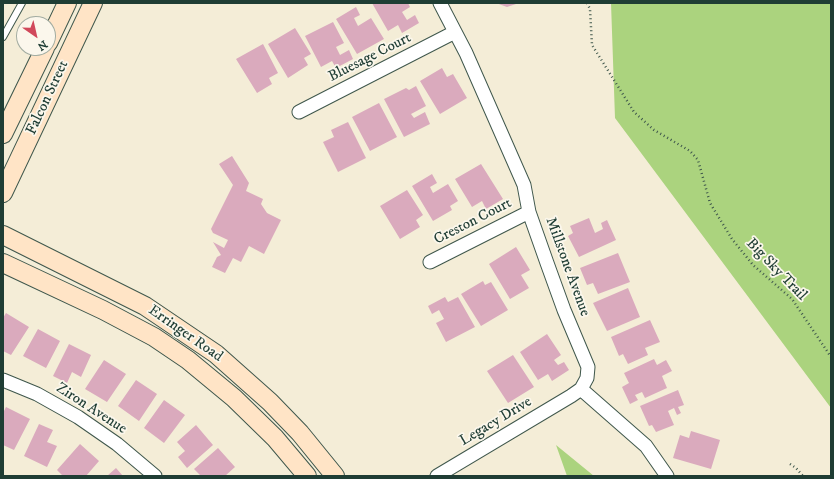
<!DOCTYPE html>
<html>
<head>
<meta charset="utf-8">
<style>
	body { margin:0 }
	#map { position:relative; width:834px; height:479px; overflow:hidden; background:#f4edd7; font-family:"IM FELL DW Pica",serif }
	canvas { display:block }
	.frame { position:absolute; inset:0; border:4px solid #1f3d34; pointer-events:none }
	.north { position:absolute; left:16px; top:16px; width:40px; height:40px; box-sizing:border-box; background:#fbf7ec; border:1px solid #a3ada2; border-radius:50%; rotate:146deg; font-size:11px; font-weight:700; line-height:16px; text-align:center; color:#1f3d34 }
	.north::after { content:''; display:block; margin:auto; width:14px; height:18px; background:#d1495b; clip-path:polygon(50% 0,100% 100%,50% 72%,0 100%) }
</style>
</head>
<body>
<div id="map">
<canvas width="834" height="479"></canvas>
<div class="frame"></div>
<div class="north">N</div>
</div>
<script>
const g = document.querySelector('canvas').getContext('2d');
g.lineJoin = 'round';
function paint(path, color) { g.fillStyle = color; g.fill(path, 'evenodd'); }
const poly = rows => new Path2D(rows.map(r => 'M' + r).join(''));
function strokePath(path, color, width, dash) { g.strokeStyle = color; g.lineWidth = width; g.lineCap = dash ? 'butt' : 'round'; g.setLineDash(dash || []); g.stroke(path); }
function write(font, color, halo, rows, align = 'center') {
  g.font = font + ' "IM FELL DW Pica",serif'; g.lineWidth = 3.5; g.setLineDash([]); g.textBaseline = 'middle'; g.strokeStyle = halo; g.fillStyle = color; for (const [text, x, y, turn = 0] of rows) {
    g.save(); g.translate(x, y); g.rotate((+turn || 0) * Math.PI / 180); g.textAlign = isNaN(turn) ? turn : align; if (halo) g.strokeText(text, 0, 0); g.fillText(text, 0, 0); g.restore();
  }
}
const green = poly([
	[611,3,831,3,831,408,615,118],
	[556,445,594,476,567,476]
]);
const building = poly([
	[372,3,408,3,410,7,402,12,407,20,415,15,419,23,402,33,398,25,388,31],
	[496,3,519,3,507,7],
	[356,7,360,15,354,18,358,26,371,18,384,39,357,54,336,19],
	[333,22,344,43,336,47,340,55,349,50,353,59,336,68,332,61,321,67,305,36],
	[295,28,311,54,304,58,308,65,288,78,268,44],
	[263,44,278,73,269,78,272,84,257,93,236,59],
	[442,68,447,77,453,74,467,98,440,114,420,81],
	[416,86,426,106,411,114,414,118,425,112,430,124,404,137,384,99,406,88,409,90],
	[379,103,397,137,370,151,352,117],
	[348,122,366,158,338,172,323,142,334,137,331,130],
	[232,156,249,183,246,191,263,199,261,204,267,213,281,220,264,254,249,246,241,262,233,258,225,273,212,267,217,257,221,255,213,242,224,248,228,240,213,233,211,229,233,185,219,164],
	[481,164,503,199,486,209,482,201,472,207,455,179],
	[432,174,437,183,430,187,433,193,448,184,458,201,450,206,452,210,433,221,412,186],
	[407,190,423,215,416,220,420,227,400,239,380,206],
	[589,218,595,233,603,229,601,223,607,220,616,240,579,257,568,236,573,233,570,226],
	[516,247,530,270,521,275,529,288,510,299,489,264],
	[618,253,630,282,598,294,593,283,587,285,580,268],
	[483,281,485,285,491,282,508,310,481,326,461,294],
	[628,288,640,317,607,331,593,303],
	[445,297,448,302,458,297,475,327,446,342,436,323,444,319,439,310,432,314,428,306],
	[6,313,29,327,11,355,3,351,3,318],
	[650,320,660,342,645,348,648,355,628,364,623,354,619,356,611,337],
	[38,329,60,341,46,368,23,356],
	[547,334,561,355,554,360,558,365,564,362,569,370,552,381,548,374,538,380,520,352],
	[69,344,91,355,81,377,72,372,67,383,53,376],
	[513,355,534,387,508,403,487,371],
	[654,359,657,365,666,360,672,371,662,376,667,388,645,398,642,392,635,395,638,400,630,404,622,387,629,383,624,373],
	[104,360,126,374,107,402,85,389],
	[136,380,157,394,139,421,118,406],
	[678,390,684,405,678,407,681,413,677,415,674,408,668,411,674,425,656,432,652,425,649,426,640,406],
	[164,400,185,415,164,443,144,428],
	[6,407,30,419,14,450,3,445,3,413],
	[39,424,53,430,47,442,57,446,47,467,24,456],
	[196,425,213,445,187,468,178,457,185,451,177,442],
	[691,431,720,440,711,469,673,458,680,435,689,438],
	[80,444,99,461,86,476,63,476,57,470],
	[218,448,235,467,225,476,201,476,194,469],
	[116,468,123,476,107,476]
]);
const path = poly([
	[587,3,590,9,592,45,634,112,654,130,690,151,698,160,710,203,732,239,753,265,792,299,831,357],
	[790,464,796,468,803,476]
]);
const lane = poly([
	[3,37,22,3]
]);
const street = poly([
	[299,112,455,32],
	[430,262,529,212],
	[3,380,37,394,78,417,117,444,155,476],
	[581,389,646,446,667,476],
	[437,476,571,396,581,389,587,378,588,367,564,310,547,263,529,212,524,185,466,53,440,3]
]);
const secondary = poly([
	[48,43,67,3],
	[3,134,45,48],
	[3,193,93,3],
	[3,235,145,306,216,354,270,402,300,433,335,476],
	[3,263,103,310,154,337,188,360,234,398,275,438,307,476]
]);
const streetNames = [
	["Bluesage Court",370,58,-27],
	["Falcon Street",48,98,-65],
	["Creston Court",473,222,-27],
	["Millstone Avenue",567,267,70],
	["Big Sky Trail",776,270,46],
	["Erringer Road",185,334,35],
	["Ziron Avenue",91,409,33],
	["Legacy Drive",496,422,-31]
];
paint(green, '#abd37e');
paint(building, '#daaabd');
strokePath(lane, '#3f574c', 8);
strokePath(street, '#3f574c', 15);
strokePath(secondary, '#3f574c', 20);
strokePath(path, '#3f574c', 2.5, [1, 3]);
strokePath(lane, '#fff', 6);
strokePath(street, '#fff', 13);
strokePath(secondary, '#ffe4c6', 18);
write('15px', '#1f3d34', '#fbf7ec', streetNames);
</script>
</body>
</html>
